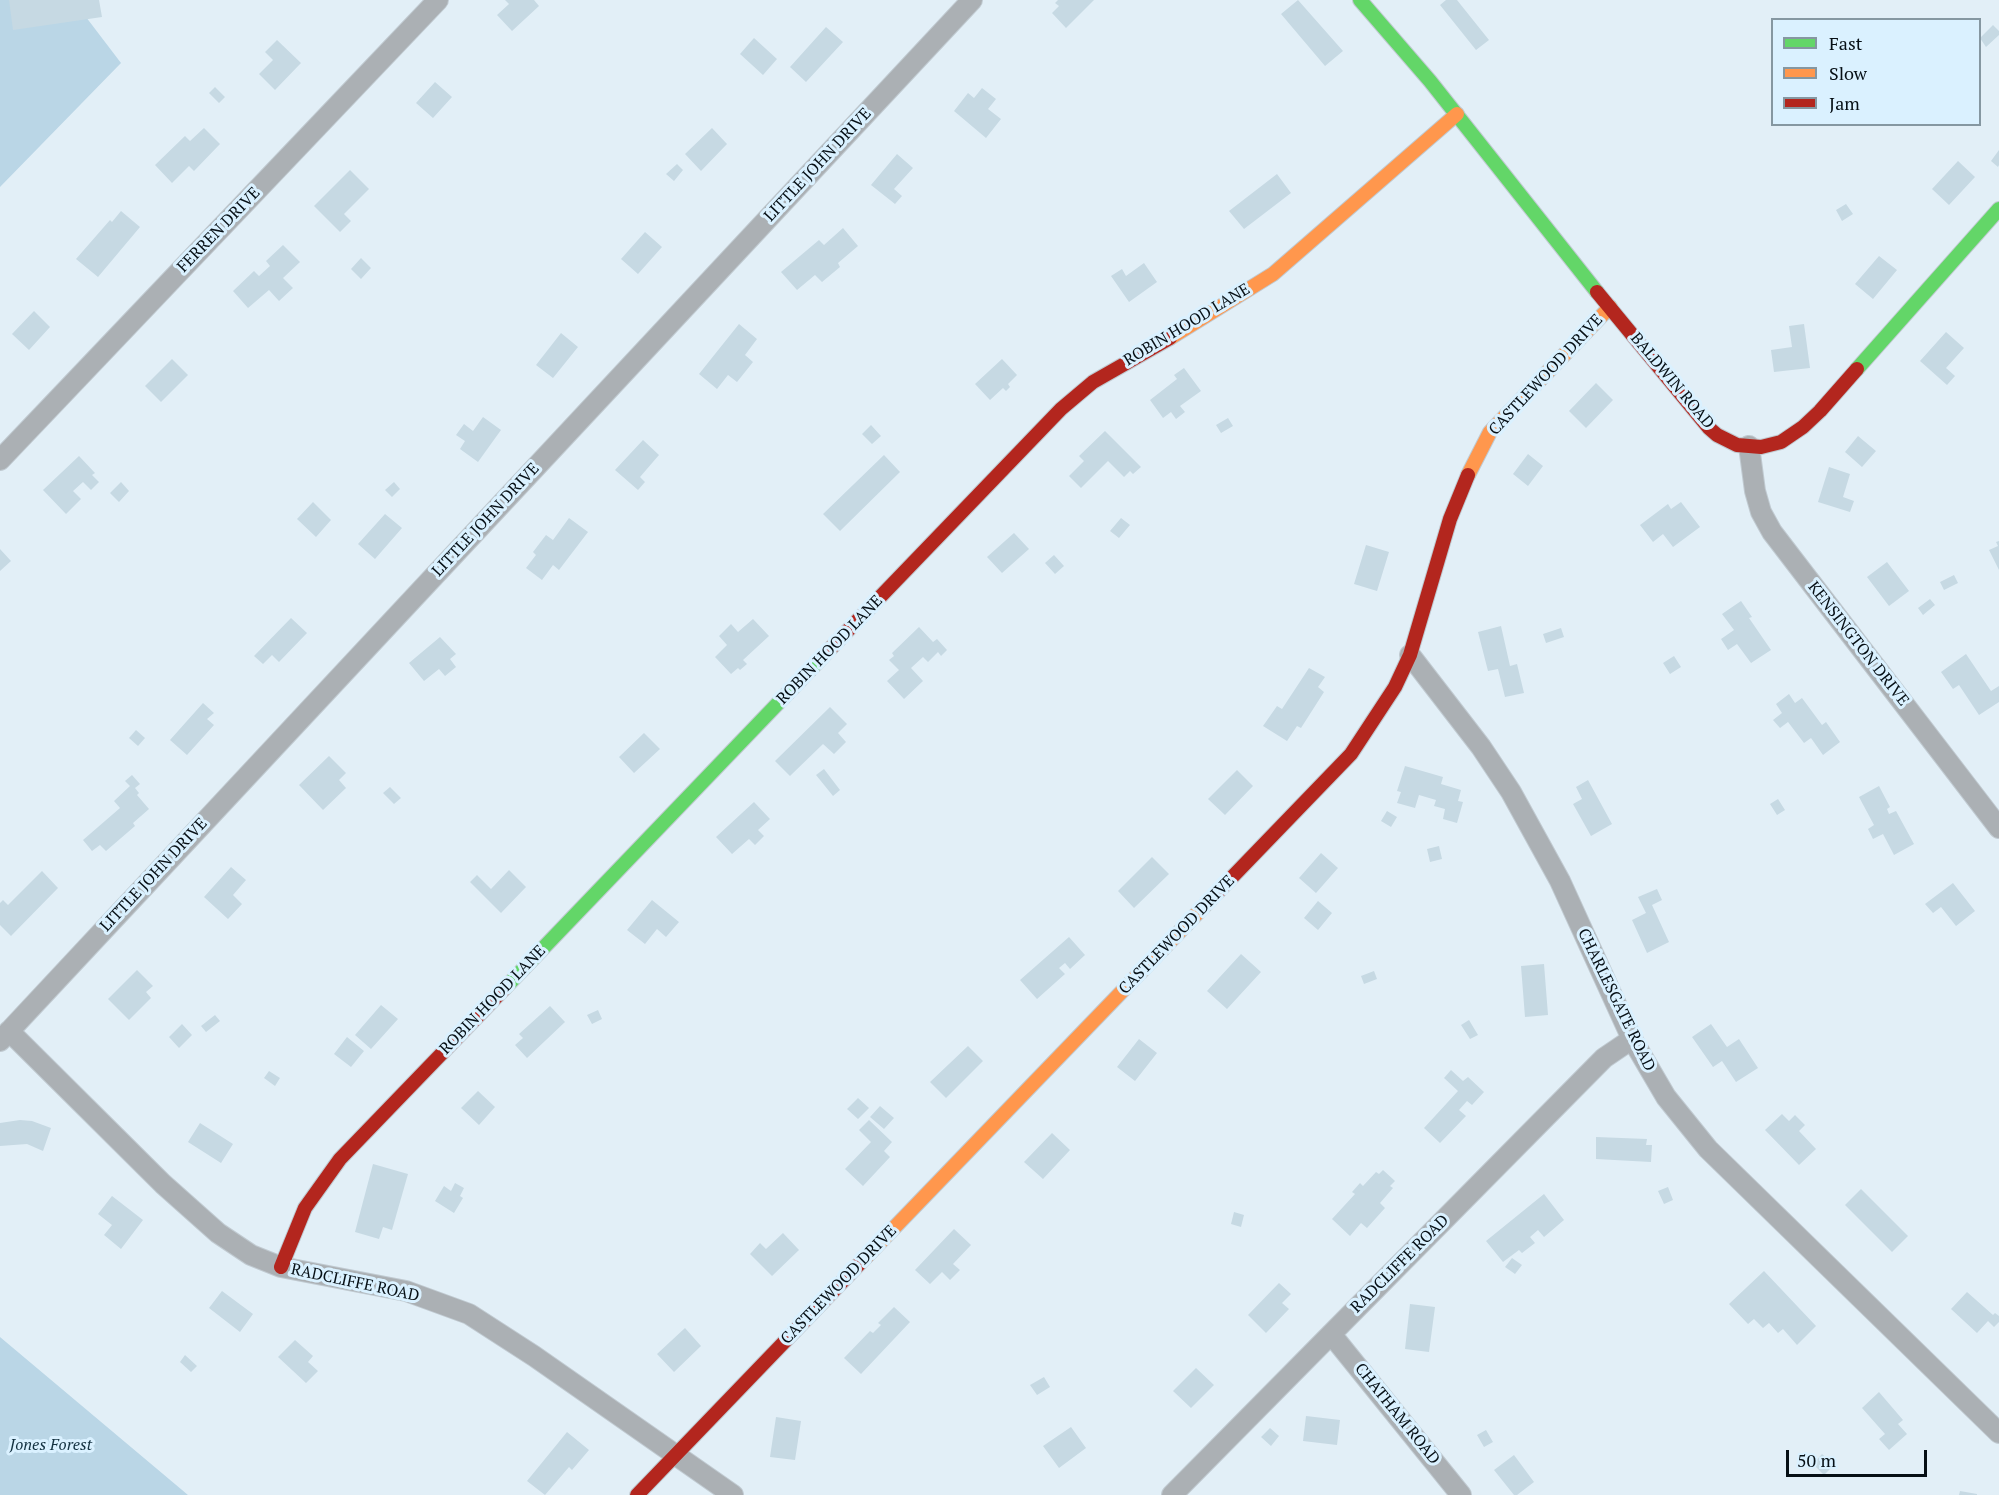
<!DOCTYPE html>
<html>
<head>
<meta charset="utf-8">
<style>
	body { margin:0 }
	#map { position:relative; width:1999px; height:1495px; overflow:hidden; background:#e2eff7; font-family:"PT Serif",serif }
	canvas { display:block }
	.legend { position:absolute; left:1771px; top:18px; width:210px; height:108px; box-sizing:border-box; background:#daf1ff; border:2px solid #8597a1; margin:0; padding:8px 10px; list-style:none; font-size:18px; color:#060f15 }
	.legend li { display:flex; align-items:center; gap:12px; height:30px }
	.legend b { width:30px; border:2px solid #8597a1 }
	.scale { position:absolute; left:1786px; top:1450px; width:141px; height:27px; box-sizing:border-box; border:3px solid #060f15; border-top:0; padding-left:8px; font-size:18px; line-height:21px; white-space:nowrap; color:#060f15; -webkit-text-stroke:4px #daf1ff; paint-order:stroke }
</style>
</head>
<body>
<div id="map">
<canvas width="1999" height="1495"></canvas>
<ul class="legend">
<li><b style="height:8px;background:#63d668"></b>Fast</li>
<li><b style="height:8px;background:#ff974d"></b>Slow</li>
<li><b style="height:8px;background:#b3261e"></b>Jam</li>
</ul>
<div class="scale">50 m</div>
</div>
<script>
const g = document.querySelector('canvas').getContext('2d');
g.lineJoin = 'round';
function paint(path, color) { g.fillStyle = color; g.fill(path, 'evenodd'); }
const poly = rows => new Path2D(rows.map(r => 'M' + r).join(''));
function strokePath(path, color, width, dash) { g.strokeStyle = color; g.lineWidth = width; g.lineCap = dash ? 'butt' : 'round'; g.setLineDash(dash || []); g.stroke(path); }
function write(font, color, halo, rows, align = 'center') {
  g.font = font + ' "PT Serif",serif'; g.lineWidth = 6; g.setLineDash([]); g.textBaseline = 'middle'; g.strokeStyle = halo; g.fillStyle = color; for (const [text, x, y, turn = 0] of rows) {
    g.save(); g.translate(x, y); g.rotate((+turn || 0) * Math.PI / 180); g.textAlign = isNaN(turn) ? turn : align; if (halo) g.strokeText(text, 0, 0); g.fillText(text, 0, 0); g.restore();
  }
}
const green = poly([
	[0,0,73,0,121,63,0,187],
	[0,1337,188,1495,0,1495]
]);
const building = poly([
	[9,0,99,0,102,17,13,30],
	[505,0,534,0,539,6,512,31,497,15,509,4],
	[1058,0,1094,0,1066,28,1052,13,1059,6,1055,3],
	[1298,0,1343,51,1325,66,1281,14],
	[1446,0,1457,0,1489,40,1476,50,1440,5],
	[1993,25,1999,31,1999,35,1986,47,1980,38],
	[826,27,843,42,806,82,790,67],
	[754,38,777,59,763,75,740,54],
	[277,40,301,63,275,90,259,74,273,60,265,52],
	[435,82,452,97,433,118,416,103],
	[215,87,225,97,219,103,209,93],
	[982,88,996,99,988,109,1001,119,986,138,954,111,968,93,974,98],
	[204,128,220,144,194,171,189,166,172,183,155,165,185,136,190,141],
	[712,128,727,144,701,171,685,154],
	[1999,150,1999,165,1998,167,1991,161],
	[897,154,913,168,894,189,902,196,895,204,871,185],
	[1958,161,1975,177,1949,205,1932,189],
	[677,164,683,170,674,181,666,174],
	[350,170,369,189,344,214,351,221,340,232,314,206],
	[1277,174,1291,193,1244,229,1229,211],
	[1846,204,1853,214,1842,221,1836,210],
	[121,211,140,227,98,277,76,259,110,220,112,222],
	[843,228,858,246,838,263,840,267,822,282,815,275,797,290,781,272,819,240,824,245],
	[645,232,662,247,638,274,621,259],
	[283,245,300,262,283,278,293,288,279,301,269,290,248,308,233,291,254,271,259,276,270,266,266,261],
	[1879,256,1897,270,1873,299,1855,284],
	[361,258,371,268,361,279,351,269],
	[1144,263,1157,282,1129,302,1111,276,1122,269,1126,276],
	[34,311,50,327,29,350,12,334],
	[739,324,757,339,745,355,753,362,737,382,728,375,717,389,699,374],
	[1804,324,1810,368,1774,372,1771,350,1792,347,1789,326],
	[1946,332,1964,348,1946,368,1955,376,1947,385,1920,361],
	[561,333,578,347,553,378,536,365],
	[172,359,188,375,161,402,145,386],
	[1002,359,1017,375,1008,384,1010,387,1006,391,1003,388,990,400,975,384],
	[1184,368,1201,391,1180,406,1185,412,1176,419,1171,412,1163,418,1150,400,1177,379,1174,375],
	[1596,383,1613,400,1586,428,1569,411],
	[483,417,501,430,478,462,460,449,465,441,456,435,464,424,473,431],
	[1228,418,1233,426,1221,433,1216,425],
	[871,425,881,436,872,444,862,434],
	[1105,431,1141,467,1133,474,1130,471,1124,477,1108,461,1081,488,1069,476,1084,461,1079,456],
	[1858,436,1876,451,1862,467,1845,452],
	[643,440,659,455,640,477,645,482,638,490,615,470],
	[1528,454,1543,466,1528,486,1513,474],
	[884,455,900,472,840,531,823,514],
	[79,456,95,473,92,475,99,482,91,490,83,482,73,491,81,499,66,514,43,490],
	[1829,467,1850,474,1843,497,1854,501,1850,512,1818,502],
	[121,482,129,491,119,502,110,493],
	[394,482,400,489,392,497,385,490],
	[313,502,331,520,316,537,297,519],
	[1681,502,1700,527,1673,547,1663,534,1653,542,1640,525,1668,504,1671,509],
	[385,514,402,528,375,559,358,544],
	[569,518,588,532,559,570,553,565,542,580,526,568,536,555,533,552,546,535,553,540],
	[1121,518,1130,525,1119,538,1110,531],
	[1014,533,1029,549,1002,573,987,557],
	[1999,541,1999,570,1989,550,1998,546,1996,542],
	[1366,545,1389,552,1377,591,1354,584],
	[0,549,11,561,0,571],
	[1054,555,1064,566,1055,574,1045,563],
	[1887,562,1909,591,1889,606,1867,577],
	[1954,575,1958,583,1944,590,1940,582],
	[1930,599,1935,605,1923,615,1918,608],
	[1741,601,1752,617,1749,618,1771,650,1751,663,1737,644,1728,650,1721,639,1734,630,1722,614],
	[291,618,307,633,279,662,272,655,263,664,254,656],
	[753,619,769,636,743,660,747,664,740,670,738,668,731,674,715,657,727,645,719,636,731,624,738,632],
	[1501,626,1510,666,1517,664,1524,693,1505,697,1498,669,1488,671,1478,632],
	[919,627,933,642,937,639,947,650,941,656,938,652,928,662,923,657,911,668,923,681,904,699,887,681,899,670,889,660,894,656,892,653],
	[1561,628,1564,637,1546,643,1543,634],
	[440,637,456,654,450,659,456,667,445,676,439,669,424,681,409,663],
	[1966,654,1991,691,1999,686,1999,702,1979,715,1959,685,1953,689,1941,672],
	[1674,656,1681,667,1670,674,1663,663],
	[1309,668,1325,677,1318,687,1324,692,1301,728,1297,726,1287,741,1263,726,1277,706,1282,709],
	[1789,694,1795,703,1802,698,1822,725,1826,722,1840,742,1823,755,1811,738,1804,743,1788,722,1780,728,1773,720,1782,713,1776,704],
	[203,703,214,713,207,719,214,725,187,755,170,740],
	[830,707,847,724,838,733,846,742,834,754,823,744,790,776,775,761],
	[136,730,145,738,138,746,129,738],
	[644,733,660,749,634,773,619,757],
	[329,756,346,773,339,780,346,788,323,810,299,785],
	[1405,766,1443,777,1441,784,1461,790,1458,801,1463,802,1457,823,1443,819,1445,809,1434,806,1436,800,1419,795,1415,808,1397,803,1401,792,1397,791],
	[824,769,840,790,833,796,816,775],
	[1237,770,1253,786,1225,815,1208,799],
	[132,775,140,784,135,788,139,793,137,795,149,809,133,823,135,826,106,851,100,845,92,851,83,840,120,808,114,801,130,786,125,781],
	[1588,780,1612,824,1591,836,1573,804,1582,799,1576,787],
	[1879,786,1890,807,1887,809,1889,814,1896,811,1914,844,1894,855,1883,834,1873,839,1868,829,1874,825,1859,797],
	[390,787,401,798,394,804,383,793],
	[1778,799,1785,810,1777,815,1770,804],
	[754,802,770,819,758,830,764,836,755,845,749,839,732,854,716,837],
	[1387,811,1397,817,1391,827,1381,821],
	[1439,846,1442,859,1430,862,1427,849],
	[1321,853,1338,868,1316,893,1299,878],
	[1152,857,1169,874,1134,908,1118,891],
	[231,867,246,880,233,895,242,904,228,919,204,897],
	[509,870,526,887,501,913,470,882,477,875,491,889],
	[42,871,58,888,11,936,0,925,0,903,3,900,8,905],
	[1953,883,1975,911,1956,926,1941,907,1933,913,1925,904],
	[1657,889,1662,900,1652,905,1669,942,1647,953,1632,920,1646,913,1638,897],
	[652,900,679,922,666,937,657,929,645,944,627,930],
	[1318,901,1332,913,1318,930,1304,918],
	[1069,937,1085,955,1070,969,1065,963,1059,968,1065,974,1037,999,1020,980],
	[1241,954,1261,972,1227,1009,1207,991],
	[1544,964,1548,1015,1525,1017,1521,966],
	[137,970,153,986,146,992,151,998,129,1020,108,999],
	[1374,971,1377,979,1364,984,1361,976],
	[381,1005,398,1019,371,1049,355,1035],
	[550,1006,565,1022,527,1058,515,1045,523,1038,519,1034],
	[598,1010,602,1019,592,1024,587,1015],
	[215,1015,220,1021,206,1032,201,1026],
	[1469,1020,1478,1035,1470,1039,1461,1025],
	[182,1024,192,1035,179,1048,169,1037],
	[1711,1024,1727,1047,1739,1039,1758,1068,1736,1082,1722,1061,1713,1067,1692,1037],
	[347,1037,364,1051,351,1067,334,1054],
	[1139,1039,1157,1053,1135,1081,1117,1067],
	[968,1046,983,1061,946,1098,930,1082],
	[1451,1070,1463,1081,1468,1077,1484,1092,1472,1105,1467,1101,1459,1110,1466,1116,1440,1143,1424,1128,1458,1091,1444,1078],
	[269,1071,280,1078,275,1086,264,1078],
	[478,1091,495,1107,479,1125,461,1108],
	[858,1098,869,1108,858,1119,847,1109],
	[880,1106,894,1118,884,1129,870,1117],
	[1782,1114,1789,1121,1795,1115,1805,1125,1799,1131,1816,1149,1799,1165,1765,1130],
	[20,1120,32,1121,51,1128,43,1151,27,1144,0,1146,0,1123],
	[869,1120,892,1142,884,1151,890,1157,863,1186,845,1169,871,1142,859,1130],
	[200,1123,233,1144,221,1163,188,1142],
	[1052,1133,1070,1150,1043,1179,1024,1162],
	[1596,1137,1647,1139,1646,1145,1652,1145,1651,1162,1596,1159],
	[373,1164,408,1174,392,1230,383,1227,379,1239,355,1232],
	[1383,1170,1395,1181,1390,1186,1393,1188,1380,1203,1385,1208,1367,1228,1361,1223,1350,1236,1332,1219,1355,1194,1352,1192,1360,1183,1363,1186,1376,1172,1379,1174],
	[455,1183,464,1188,460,1196,463,1198,454,1213,435,1201,444,1186,451,1191],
	[1668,1187,1673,1200,1664,1204,1658,1191],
	[1861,1189,1908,1236,1892,1252,1845,1205],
	[1544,1194,1564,1220,1544,1237,1538,1230,1530,1237,1535,1243,1522,1253,1519,1250,1503,1262,1486,1241],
	[112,1196,143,1220,121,1249,104,1235,112,1225,98,1214],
	[1234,1212,1244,1215,1241,1227,1231,1224],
	[954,1229,971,1245,953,1264,960,1270,950,1280,942,1272,930,1284,915,1270],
	[783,1233,799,1250,772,1276,750,1254,760,1243,766,1249],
	[1512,1258,1522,1265,1515,1274,1505,1267],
	[1764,1271,1816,1326,1797,1345,1783,1329,1778,1333,1769,1323,1763,1328,1754,1319,1748,1324,1729,1304],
	[1279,1283,1291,1294,1282,1303,1289,1309,1266,1333,1248,1315],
	[222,1291,253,1314,240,1332,209,1308],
	[1967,1292,1993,1315,1995,1313,1999,1316,1999,1322,1994,1327,1988,1321,1977,1333,1951,1309],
	[1410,1304,1435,1307,1429,1352,1405,1349],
	[894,1307,910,1322,861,1374,844,1358,870,1331,873,1333,881,1325,878,1323],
	[685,1328,701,1346,674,1372,657,1354],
	[295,1340,313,1356,308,1362,318,1371,306,1383,278,1357],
	[185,1355,197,1366,191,1372,180,1362],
	[1196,1368,1214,1385,1191,1408,1173,1391],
	[1044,1377,1050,1387,1037,1395,1030,1385],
	[1879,1392,1903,1420,1898,1424,1907,1434,1889,1450,1879,1439,1885,1434,1862,1408],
	[1306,1416,1340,1420,1337,1445,1303,1441],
	[776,1417,801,1421,795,1460,770,1457],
	[1071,1427,1086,1448,1059,1468,1043,1446],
	[1270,1428,1279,1436,1271,1446,1261,1437],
	[1486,1430,1493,1442,1484,1447,1477,1435],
	[567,1432,589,1450,572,1470,569,1467,545,1495,527,1481],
	[1822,1454,1834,1465,1824,1475,1813,1464],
	[1514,1455,1534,1482,1517,1495,1514,1495,1494,1470],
	[1960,1491,1977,1494,1977,1495,1959,1495]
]);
const street = poly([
	[1749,446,1755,491,1761,512,1772,532,1999,828],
	[0,460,438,0],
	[1410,655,1481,747,1511,792,1560,881,1632,1039,1666,1097,1708,1149,1999,1433],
	[9,1031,163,1184,218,1233,251,1255,281,1267,406,1291,469,1314,534,1356,733,1495],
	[0,1041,972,0],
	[1331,1334,1461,1495],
	[1172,1495,1604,1058,1632,1039]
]);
const fast = poly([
	[1360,0,1430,81,1597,292],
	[1857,369,1999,209],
	[504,989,831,648]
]);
const slow = poly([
	[1170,338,1273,274,1457,114],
	[1468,475,1490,432,1610,307],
	[866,1257,1213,897]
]);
const jam = poly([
	[1597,292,1709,428,1717,435,1737,445,1761,447,1781,442,1803,427,1820,411,1857,369],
	[831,648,1061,409,1093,382,1170,338],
	[1213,897,1351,754,1395,687,1410,655,1450,519,1468,475],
	[281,1267,305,1208,340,1159,504,989],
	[637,1495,866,1257]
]);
const streetNames = [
	["LITTLE JOHN DRIVE",818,165,-47],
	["FERREN DRIVE",219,230,-46],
	["ROBIN HOOD LANE",1187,325,-31],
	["CASTLEWOOD DRIVE",1546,375,-47],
	["BALDWIN ROAD",1672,381,50],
	["LITTLE JOHN DRIVE",486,520,-47],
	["KENSINGTON DRIVE",1858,644,52],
	["ROBIN HOOD LANE",830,650,-46],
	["LITTLE JOHN DRIVE",154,875,-47],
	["CASTLEWOOD DRIVE",1177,935,-46],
	["ROBIN HOOD LANE",493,1000,-46],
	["CHARLESGATE ROAD",1616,1000,64],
	["RADCLIFFE ROAD",1400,1264,-45],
	["RADCLIFFE ROAD",355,1283,12],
	["CASTLEWOOD DRIVE",839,1285,-46],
	["CHATHAM ROAD",1397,1414,51]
];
const parkNames = [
	["Jones Forest",51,1445]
];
paint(green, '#bad6e6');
paint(building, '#c6d9e3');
strokePath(street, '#c0cad1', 22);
strokePath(fast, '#c0cad1', 16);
strokePath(slow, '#c0cad1', 16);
strokePath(jam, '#c0cad1', 16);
strokePath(street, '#abb0b4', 20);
strokePath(fast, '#63d668', 14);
strokePath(slow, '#ff974d', 14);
strokePath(jam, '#b3261e', 14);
write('16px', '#060f15', '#daf1ff', streetNames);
write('italic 16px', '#133140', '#daf1ff', parkNames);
</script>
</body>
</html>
